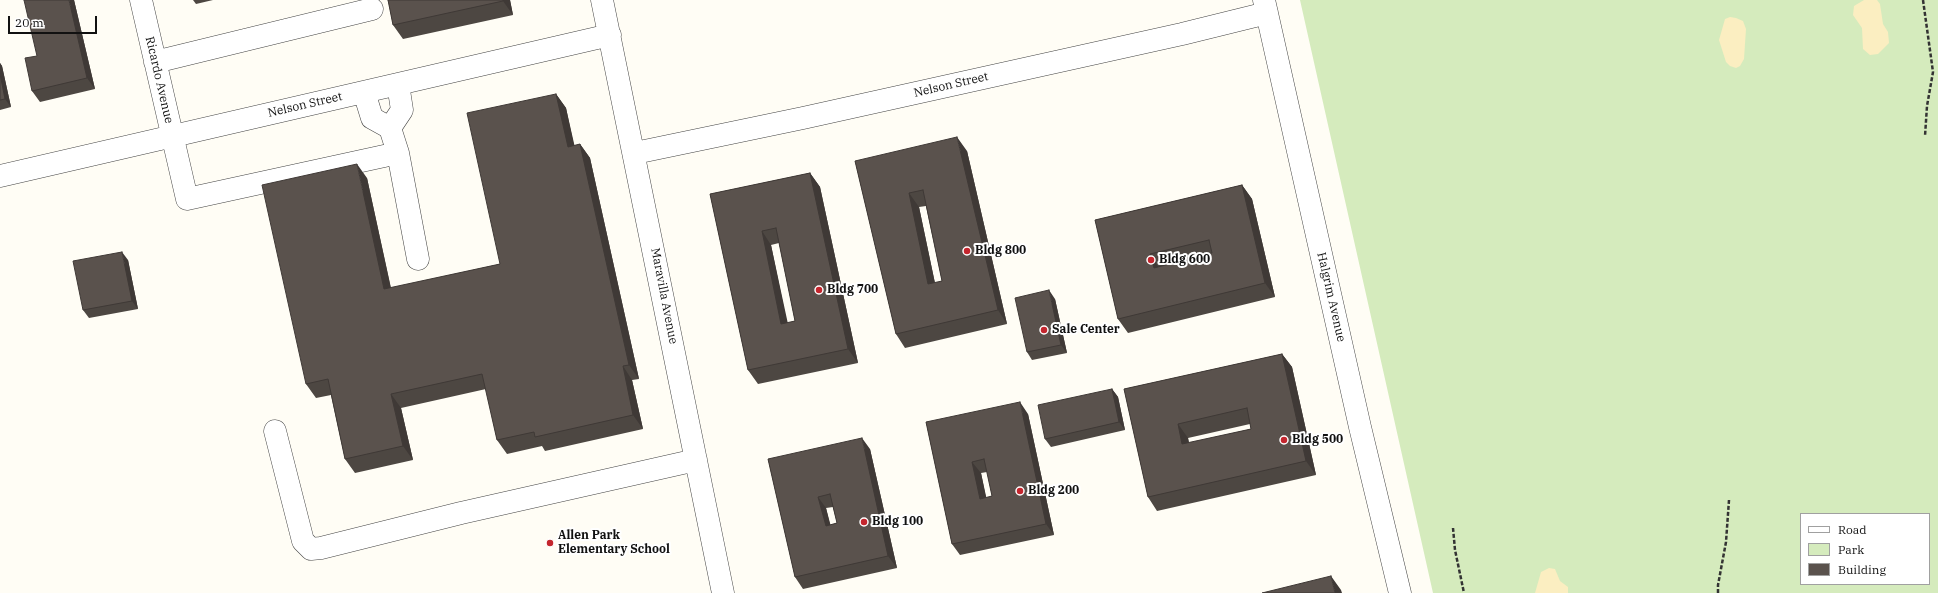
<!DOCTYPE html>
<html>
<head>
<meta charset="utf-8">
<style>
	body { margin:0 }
	#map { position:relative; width:1938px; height:593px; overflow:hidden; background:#fffdf5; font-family:"IBM Plex Serif",serif }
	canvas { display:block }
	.legend { position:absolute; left:1800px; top:513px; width:130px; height:72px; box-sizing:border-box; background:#fff; border:1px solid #a0a0a0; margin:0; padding:5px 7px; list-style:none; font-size:12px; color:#111 }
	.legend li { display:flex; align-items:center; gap:8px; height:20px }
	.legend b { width:20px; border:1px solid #a0a0a0 }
	.scale { position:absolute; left:8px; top:16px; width:89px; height:18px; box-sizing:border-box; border:2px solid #111; border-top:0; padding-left:5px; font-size:12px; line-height:14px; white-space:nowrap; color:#111; -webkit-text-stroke:3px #fff; paint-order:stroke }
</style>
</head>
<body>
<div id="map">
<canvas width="1938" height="593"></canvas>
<ul class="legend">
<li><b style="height:5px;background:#fff"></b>Road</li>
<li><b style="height:11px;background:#d5ebbd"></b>Park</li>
<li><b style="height:11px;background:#5a524d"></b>Building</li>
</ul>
<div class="scale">20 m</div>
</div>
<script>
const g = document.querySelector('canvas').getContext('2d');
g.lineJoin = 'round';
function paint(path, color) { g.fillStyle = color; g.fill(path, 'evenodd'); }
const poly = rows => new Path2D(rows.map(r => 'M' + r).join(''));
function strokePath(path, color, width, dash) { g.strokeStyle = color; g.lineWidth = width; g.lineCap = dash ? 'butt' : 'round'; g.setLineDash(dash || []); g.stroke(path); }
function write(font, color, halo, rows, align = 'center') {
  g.font = font + ' "IBM Plex Serif",serif'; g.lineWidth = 4; g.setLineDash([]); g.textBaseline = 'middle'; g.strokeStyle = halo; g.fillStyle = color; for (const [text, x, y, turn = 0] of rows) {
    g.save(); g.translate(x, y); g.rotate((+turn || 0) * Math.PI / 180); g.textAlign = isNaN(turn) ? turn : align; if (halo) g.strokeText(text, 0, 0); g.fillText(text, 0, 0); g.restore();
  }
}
const green = poly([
	[1300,0,1938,0,1938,593,1433,593],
	[1801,514,1929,514,1929,584,1801,584]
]);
const sand = poly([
	[1864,0,1877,0,1880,4,1883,24,1888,32,1889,43,1878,54,1870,55,1863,49,1862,28,1853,15,1854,6],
	[1730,17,1736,18,1743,21,1746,29,1744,59,1740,66,1736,68,1730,66,1726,62,1719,40,1725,19],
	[1549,568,1555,569,1560,581,1568,587,1568,593,1535,593,1541,572]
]);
const path = poly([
	[1923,0,1933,72,1927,106,1925,136],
	[1453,528,1455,550,1464,593],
	[1718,593,1718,585,1726,542,1729,500]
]);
const minor = poly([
	[141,0,187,199,398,153],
	[602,0,723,593],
	[1264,0,1360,427,1400,593],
	[155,62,372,9],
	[364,92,372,118,390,128,398,153,418,259],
	[390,128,402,110,398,84],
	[635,153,803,118,1182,34,1267,13],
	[0,176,610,35],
	[275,431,303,541,311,549,321,548,461,513,696,460]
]);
const wall = poly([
	[74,0,95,89,40,102,32,91],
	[193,0,213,0,196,4],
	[388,0,510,0,513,15,403,39,393,25],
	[0,63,2,66,11,107,0,110],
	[556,94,566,108,574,146,580,144,590,158,639,379,632,380,643,429,545,451,542,446,507,454,497,440,486,389,401,408,413,460,355,473,345,459,331,395,316,398,306,384,367,178,391,288,500,264],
	[967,151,1007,324,905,348,896,334,855,161],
	[926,206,942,281,935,283,919,207],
	[810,173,820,187,858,363,758,384,748,370,710,194],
	[779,243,795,321,787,323,771,245],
	[1242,185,1252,199,1275,297,1128,333,1118,319,1095,220],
	[128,260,138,309,89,318,83,310],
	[1055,299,1067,353,1032,360,1027,352],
	[1282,354,1292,367,1316,475,1157,511,1148,497,1124,389],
	[1250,424,1251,429,1189,443,1188,438],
	[1112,389,1118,397,1125,430,1051,447,1045,439],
	[1028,414,1054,535,960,555,952,544,926,422],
	[987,472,992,496,986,498,981,473],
	[870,449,897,568,803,589,795,577,768,459],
	[833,507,837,523,830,525,826,508]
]);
const shadedWall = poly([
	[69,0,74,0,95,89,87,78],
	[503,0,510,0,513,15,503,1],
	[0,63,2,66,11,107,5,99,0,74],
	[556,94,566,108,578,161,568,147],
	[957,137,967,151,1007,324,998,310],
	[580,144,590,158,639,379,629,365],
	[357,164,367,178,394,303,384,289],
	[810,173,820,187,858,363,848,349],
	[1242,185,1252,199,1275,297,1265,283],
	[909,193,919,207,938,298,928,284],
	[762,231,771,245,791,338,781,324],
	[122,252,128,260,138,309,132,301],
	[1150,254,1159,268,1154,268],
	[1049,290,1055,299,1067,353,1061,345],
	[1282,354,1292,367,1316,475,1306,461],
	[623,366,632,380,643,429,633,415],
	[1112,389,1118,397,1125,430,1119,422],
	[391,394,401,408,413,460,403,446],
	[1020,402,1028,414,1054,535,1046,524],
	[1178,424,1188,438,1192,458,1182,444],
	[862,438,870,449,897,568,888,556],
	[972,462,981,473,989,510,980,499],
	[818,497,826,508,834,538,826,526],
	[1331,576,1341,590,1342,593,1335,593]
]);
const building = poly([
	[24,0,69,0,87,78,32,91,25,58,37,56,24,0],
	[388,0,503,0,503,1,393,25,388,0],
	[0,74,5,99,0,100,0,74],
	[556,94,568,147,580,144,629,365,623,366,633,415,535,437,534,432,497,440,482,374,391,394,403,446,345,459,328,379,306,384,262,185,357,164,384,289,500,264,467,113,556,94],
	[957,137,998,310,896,334,855,161,957,137],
	[923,190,942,281,928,284,909,193,923,190],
	[810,173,848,349,748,370,710,194,810,173],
	[776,228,795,321,781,324,762,231,776,228],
	[1242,185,1265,283,1118,319,1095,220,1242,185],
	[1209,240,1212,253,1154,268,1150,254,1209,240],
	[122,252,132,301,83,310,73,261,122,252],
	[1049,290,1061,345,1027,352,1015,298,1049,290],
	[1282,354,1306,461,1148,497,1124,389,1282,354],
	[1247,408,1251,429,1182,444,1178,424,1247,408],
	[1112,389,1119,422,1045,439,1038,405,1112,389],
	[1020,402,1046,524,952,544,926,422,1020,402],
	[984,459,992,496,980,499,972,462,984,459],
	[862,438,888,556,795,577,768,459,862,438],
	[830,494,837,523,826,526,818,497,830,494],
	[1331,576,1335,593,1262,593,1331,576]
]);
const markers = [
	[967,251,4,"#c4262e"],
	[1151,260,4,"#c4262e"],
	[819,290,4,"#c4262e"],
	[1044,330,4,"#c4262e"],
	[1284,440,4,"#c4262e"],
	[1020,491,4,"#c4262e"],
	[864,522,4,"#c4262e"],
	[550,543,4,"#c4262e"]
];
const streetNames = [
	["Ricardo Avenue",159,80,77],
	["Nelson Street",951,85,-13],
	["Nelson Street",305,105,-13],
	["Maravilla Avenue",664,296,79],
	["Halgrim Avenue",1331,297,77]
];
const poiNames = [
	["Bldg 800",975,251],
	["Bldg 600",1159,260],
	["Bldg 700",827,290],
	["Sale Center",1052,330],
	["Bldg 500",1292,440],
	["Bldg 200",1028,491],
	["Bldg 100",872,522],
	["Allen Park",558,536],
	["Elementary School",558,550]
];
paint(green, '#d5ebbd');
paint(sand, '#fbeec1');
strokePath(minor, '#444', 23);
strokePath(path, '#333', 2.5, [4, 2]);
strokePath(minor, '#fff', 22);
paint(wall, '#4d4742');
paint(shadedWall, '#3f3936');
paint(building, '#5a524d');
strokePath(building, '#3f3936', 1);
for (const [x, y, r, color] of markers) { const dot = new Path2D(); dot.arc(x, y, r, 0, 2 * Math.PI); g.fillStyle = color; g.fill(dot); strokePath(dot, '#fff', 1.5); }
write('12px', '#111', '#fff', streetNames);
write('bold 12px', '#111', '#fff', poiNames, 'left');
</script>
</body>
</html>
